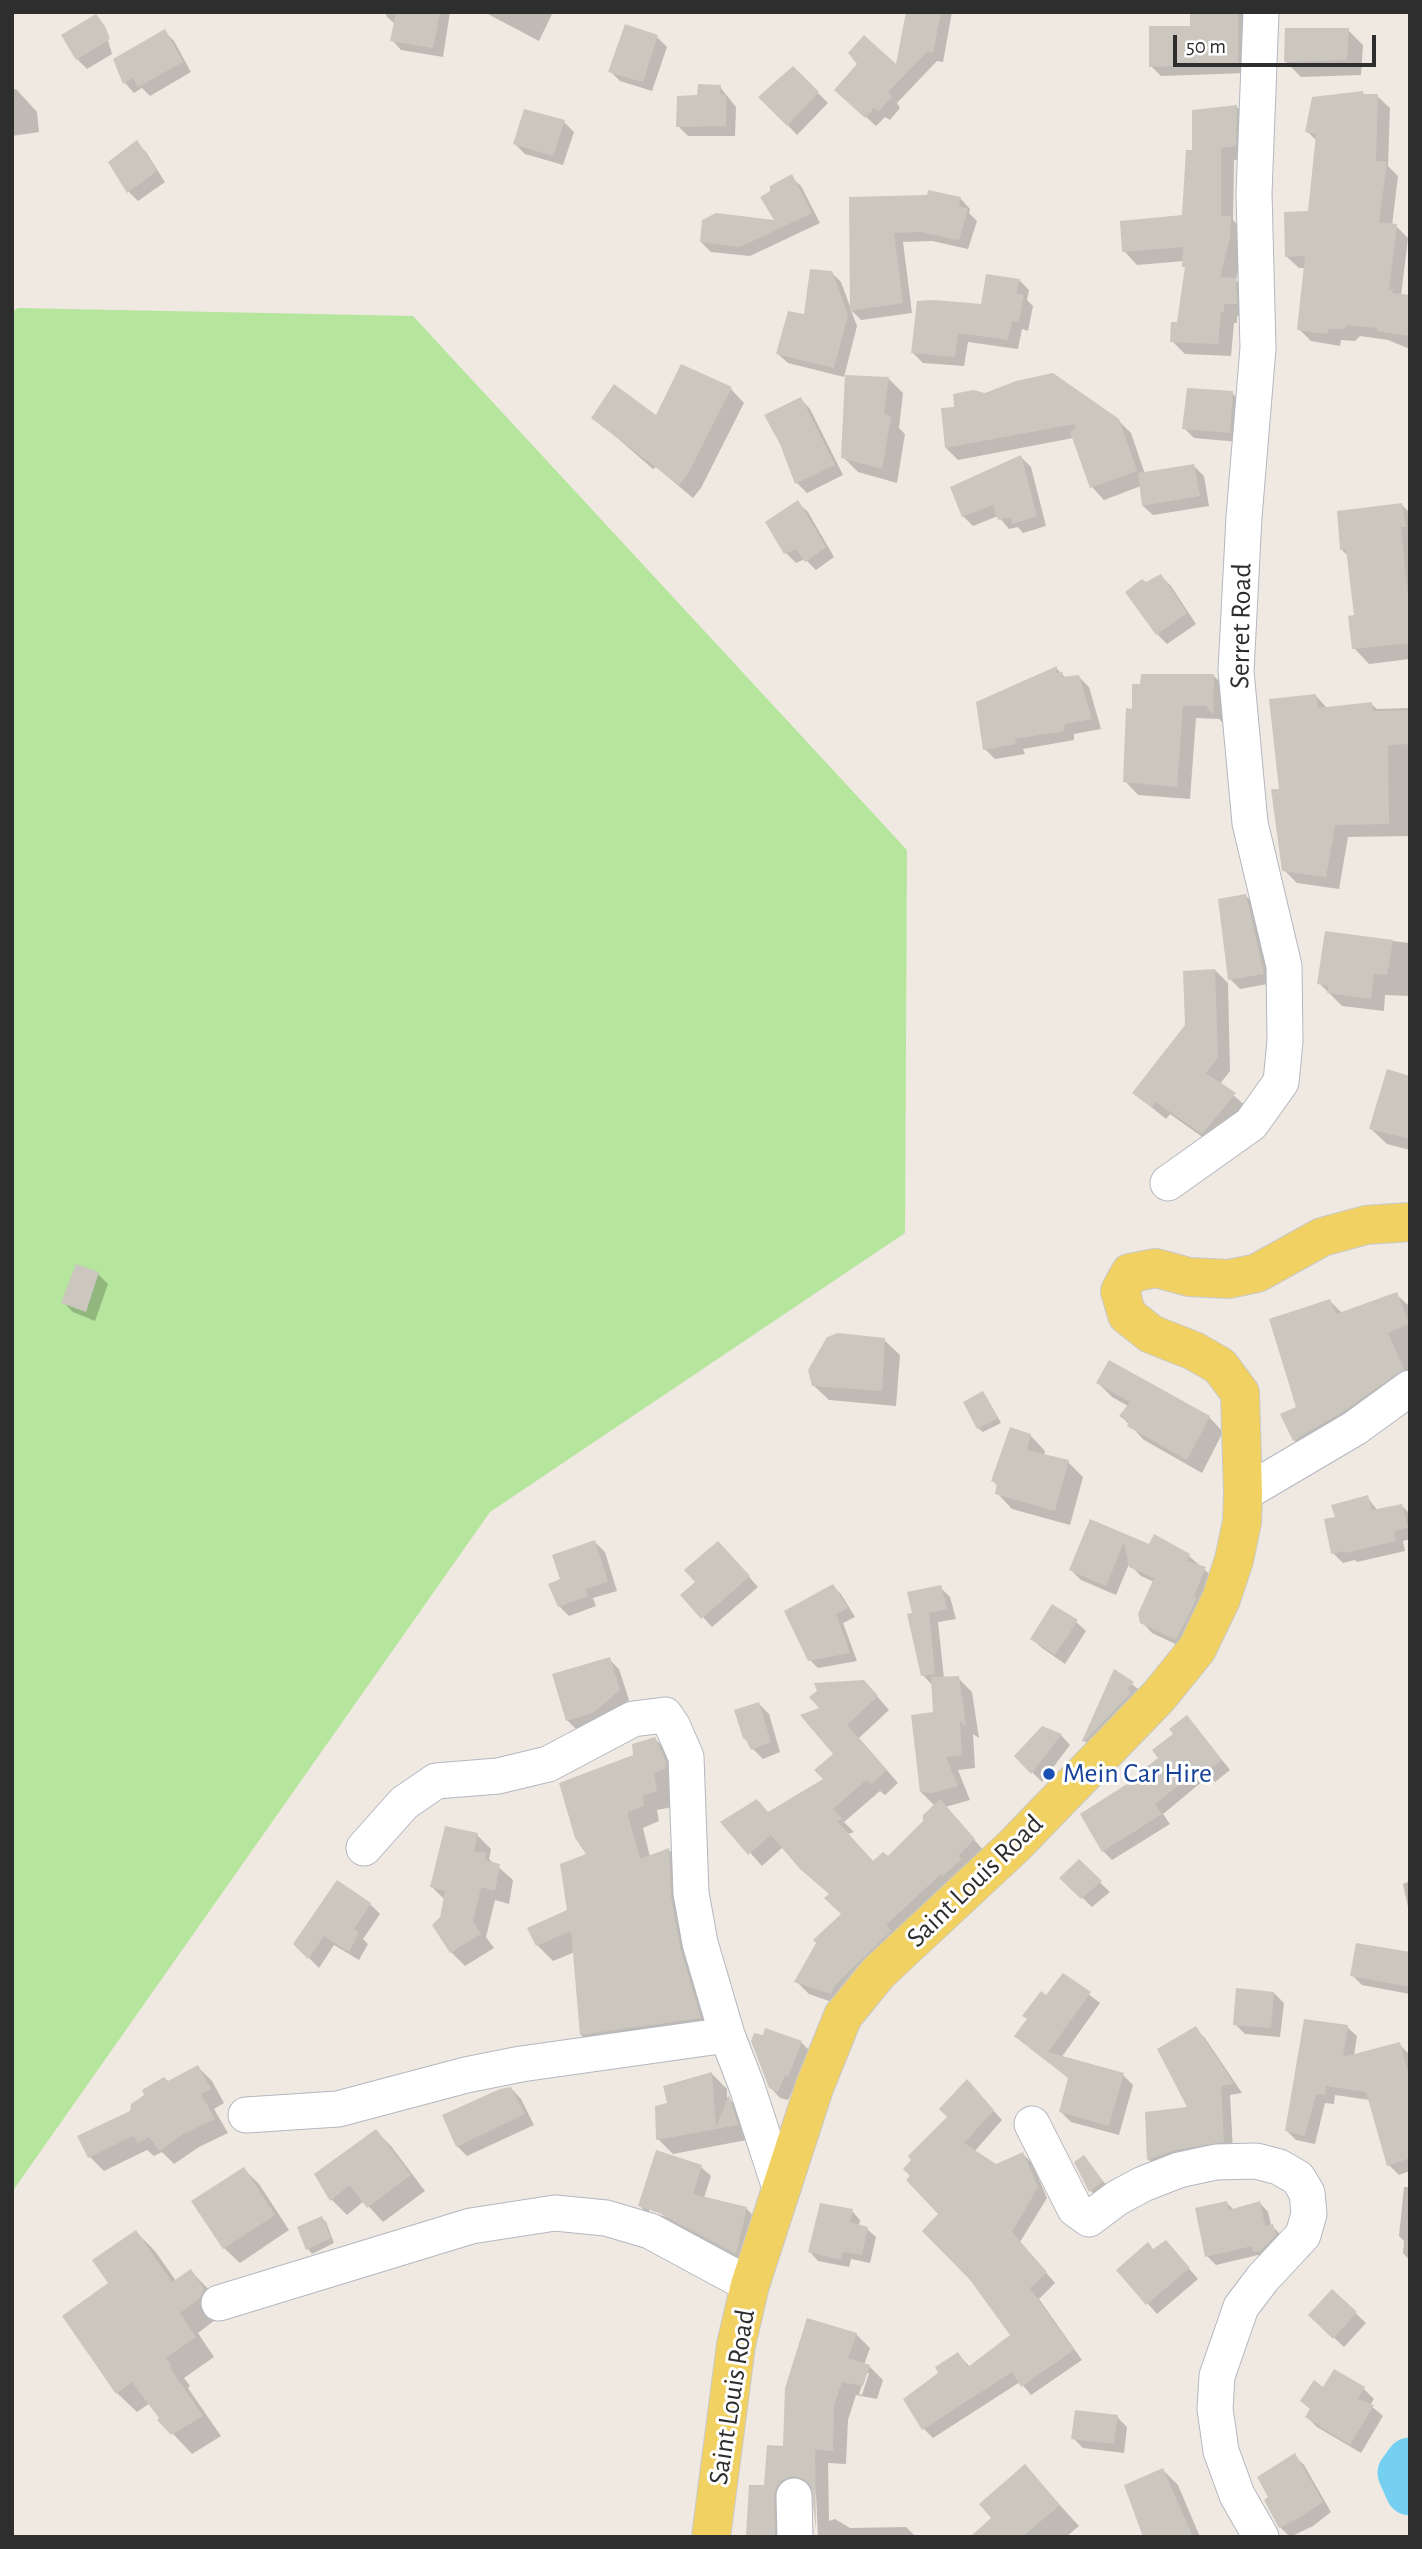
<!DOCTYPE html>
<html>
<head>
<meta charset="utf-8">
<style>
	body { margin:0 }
	#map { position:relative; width:1422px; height:2549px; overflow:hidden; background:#efe9e1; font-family:"Alegreya Sans",sans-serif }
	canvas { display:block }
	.frame { position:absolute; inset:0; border:14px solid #2e2e2e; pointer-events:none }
	.scale { position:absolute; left:1173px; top:35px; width:203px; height:32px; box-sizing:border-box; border:4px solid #2e2e2e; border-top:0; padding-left:9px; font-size:21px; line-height:24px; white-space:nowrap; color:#2e2e2e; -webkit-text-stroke:5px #fff; paint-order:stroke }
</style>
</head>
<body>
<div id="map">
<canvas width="1422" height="2549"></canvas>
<div class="frame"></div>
<div class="scale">50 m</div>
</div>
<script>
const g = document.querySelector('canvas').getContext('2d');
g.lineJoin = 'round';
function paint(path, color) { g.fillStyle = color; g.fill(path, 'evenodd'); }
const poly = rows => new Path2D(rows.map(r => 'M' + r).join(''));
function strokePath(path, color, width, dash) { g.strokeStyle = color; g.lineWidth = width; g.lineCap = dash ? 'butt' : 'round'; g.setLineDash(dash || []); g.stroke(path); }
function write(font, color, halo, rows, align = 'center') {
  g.font = font + ' "Alegreya Sans",sans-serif'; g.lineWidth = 6; g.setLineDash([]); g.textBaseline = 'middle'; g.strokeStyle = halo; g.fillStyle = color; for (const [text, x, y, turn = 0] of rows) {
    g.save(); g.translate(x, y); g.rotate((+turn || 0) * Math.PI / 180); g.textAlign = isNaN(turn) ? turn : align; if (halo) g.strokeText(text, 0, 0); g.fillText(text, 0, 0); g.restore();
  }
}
const green = poly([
	[18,308,413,316,907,850,905,1233,490,1512,12,2192,12,312]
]);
const shadow = poly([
	[387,12,450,12,443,57,401,50,392,40,395,24,386,16],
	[484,12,553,12,539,41],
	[908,12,952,12,943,62,937,61,897,103,900,108,890,120,885,117,876,126,846,99,859,64,897,67],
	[1192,12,1242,12,1248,18,1247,73,1161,76,1151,66,1192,28],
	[104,27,112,54,87,69,77,59],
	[1348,30,1363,45,1361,75,1301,77,1286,62],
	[165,32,174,41,191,72,150,96,142,88,134,93,125,83],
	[657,37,667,47,652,91,620,81,610,71],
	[793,68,828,103,797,135,761,97],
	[720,87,736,107,735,136,688,136,678,126],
	[16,89,37,112,39,132,12,136,12,90],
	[1363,93,1366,96,1377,96,1390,108,1388,166,1398,176,1392,226,1396,226,1408,238,1401,296,1410,297,1410,349,1388,340,1360,336,1355,341,1341,340,1340,346,1311,341,1299,329,1305,268,1299,268,1286,256,1310,213,1317,141,1307,131],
	[1237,107,1250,120,1248,159,1234,160,1233,220,1244,231,1243,251,1236,280,1248,292,1249,317,1237,316,1237,323,1234,323,1231,356,1185,354,1172,341,1179,324,1186,269,1184,266,1184,261,1137,265,1124,251,1184,216,1194,152],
	[564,122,574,132,563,165,525,154,515,144],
	[137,143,146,152,165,182,138,201,129,192],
	[791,177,801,186,820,223,750,256,711,252,701,242,777,222],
	[851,198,961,199,970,209,969,213,977,221,968,249,932,241,903,242,912,313,861,320,851,310,857,326,844,377,788,363,778,354,806,316,831,272,841,282,851,309],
	[1019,280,1029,290,1027,300,1033,306,1028,331,1022,329,1018,349,968,342,964,366,923,363,913,353],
	[888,378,903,393,899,428,905,434,897,483,858,472,843,457],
	[731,389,744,403,701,488,693,498,656,467,653,469,593,417,657,418],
	[1232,393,1242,403,1239,442,1194,438,1184,428],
	[801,399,810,409,843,475,807,493,797,483,781,444],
	[956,408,1118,420,1131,433,1145,474,1194,466,1204,476,1209,506,1153,515,1143,506,1141,486,1104,500,1092,487,1073,438,958,460,946,448],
	[1021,457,1031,467,1046,526,1023,533,1018,527,1009,529,998,516,973,526,963,516],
	[798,503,808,512,834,557,816,570,805,559,796,563,786,553],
	[1402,505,1410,513,1410,659,1369,664,1354,648,1356,616,1348,556,1341,549],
	[1161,576,1171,586,1196,624,1167,644,1157,634,1146,584],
	[1056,668,1067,679,1079,677,1089,687,1101,729,1074,734,1074,740,1023,749,1025,754,995,759,985,749],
	[1213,675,1227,689,1226,726,1219,719,1196,718,1190,799,1138,795,1125,781,1133,710],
	[1316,696,1328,709,1371,704,1377,709,1410,708,1410,836,1348,837,1339,889,1297,883,1284,870,1281,790],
	[1246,896,1256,906,1273,983,1240,989,1230,979],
	[1326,933,1410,943,1410,996,1385,995,1384,1011,1342,1006,1319,983],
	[1215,970,1228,983,1230,1071,1220,1084,1247,1107,1215,1146,1170,1114,1166,1119,1134,1093,1187,1026],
	[1410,1077,1410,1150,1387,1144,1371,1129],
	[98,1274,108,1284,95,1321,73,1312,63,1302],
	[1396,1294,1408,1305,1410,1311,1410,1383,1305,1452,1294,1440,1283,1415,1298,1408,1330,1301,1342,1313],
	[884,1340,900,1355,896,1406,829,1400,813,1385],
	[1098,1383,1209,1417,1223,1432,1202,1473,1144,1440,1121,1416,1128,1406,1112,1397],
	[987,1398,1001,1423,983,1432,978,1428],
	[1030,1435,1045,1451,1044,1456,1068,1462,1083,1477,1070,1525,1012,1509,997,1493,998,1486,993,1481],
	[1367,1497,1378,1511,1402,1506,1410,1514,1410,1539,1403,1541,1405,1551,1357,1562,1355,1560,1343,1563,1333,1553,1337,1518],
	[1091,1521,1150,1546,1189,1556,1215,1579,1186,1649,1152,1633,1142,1622,1154,1582,1141,1576,1129,1564,1116,1595,1081,1580,1071,1570],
	[595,1542,605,1552,617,1591,593,1598,596,1606,569,1616,559,1606,562,1580],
	[728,1553,758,1587,712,1627,703,1617],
	[833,1586,841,1594,855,1617,843,1623,857,1661,818,1668,810,1660],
	[940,1587,950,1597,956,1619,938,1622,944,1678,958,1678,972,1692,979,1738,973,1734,975,1768,958,1770,970,1800,945,1807,986,1853,843,2006,809,1994,796,1981,844,1915,830,1895,783,1847,762,1866,723,1822,769,1813,826,1779,835,1754,803,1716,876,1695,889,1710,859,1738,898,1783,885,1795,880,1791,844,1822,854,1832,848,1834,874,1862,888,1858,925,1821,935,1806,921,1792,935,1714,933,1686,923,1675,909,1616],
	[1076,1622,1086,1631,1065,1664,1042,1648,1032,1639],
	[609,1659,619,1669,629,1700,603,1723,577,1730,567,1720],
	[1115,1671,1143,1693,1095,1751,1084,1740],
	[759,1704,769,1714,780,1752,763,1759,753,1749],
	[1195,1726,1230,1770,1215,1782,1209,1776,1163,1814,1170,1824,1112,1860,1103,1851,1082,1815,1143,1776],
	[1061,1735,1070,1745,1042,1782,1016,1756],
	[655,1739,671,1755,681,1783,669,1789,672,1807,657,1810,659,1821,643,1828,650,1857,669,1850,684,1866,716,2034,597,2051,581,2035,575,1952,553,1961,537,1945,568,1911,588,1855,634,1756],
	[477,1835,491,1849,489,1859,513,1880,509,1904,495,1900,486,1937,494,1948,465,1966,451,1952,442,1918,445,1900,432,1887],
	[1079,1862,1110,1892,1092,1907,1062,1878],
	[1410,1881,1410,1916,1403,1884],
	[370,1904,380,1914,363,1939,368,1944,359,1960,334,1945,319,1968,295,1944],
	[1410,1954,1410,1994,1362,1985,1352,1975],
	[1063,1975,1100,2003,1061,2058,1123,2075,1133,2085,1119,2135,1071,2122,1061,2112,1070,2079,1016,2036],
	[1274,1993,1284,2003,1280,2037,1245,2034,1235,2024],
	[1347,2027,1357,2036,1354,2056,1399,2044,1409,2054,1410,2171,1399,2175,1389,2165,1370,2100,1335,2095,1334,2104,1325,2103,1315,2144,1296,2140,1286,2130],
	[1195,2029,1205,2038,1242,2093,1230,2095,1233,2151,1158,2169,1148,2159,1189,2109],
	[801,2042,811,2052,788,2100,780,2098,770,2087],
	[198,2067,212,2081,224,2103,214,2109,228,2133,199,2147,174,2164,162,2152,154,2156,147,2150,104,2171,90,2157,79,2136,131,2112,168,2083],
	[712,2074,727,2089,727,2097,743,2113,752,2139,673,2154,658,2139,669,2104],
	[511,2088,521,2099,534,2125,467,2156,457,2146],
	[976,2091,1002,2120,974,2152,996,2166,1023,2154,1032,2163,1047,2198,1020,2242,1055,2283,1039,2299,1082,2360,1031,2395,1020,2382,933,2438,924,2429,940,2373,958,2354,970,2367,1013,2335,941,2214],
	[376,2131,391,2146,425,2191,383,2222,364,2201,347,2215,332,2200,316,2174],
	[1083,2157,1112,2192,1100,2201,1091,2191,1076,2163],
	[701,2167,711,2176,704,2198,747,2209,756,2219,746,2263,650,2216,640,2206],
	[649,2208,668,2214,667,2217,649,2212],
	[244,2169,259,2184,289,2230,240,2263,224,2248,194,2201],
	[1404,2187,1410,2187,1410,2261,1403,2253,1404,2241,1399,2236],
	[1227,2203,1234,2210,1260,2203,1268,2212,1271,2225,1281,2235,1264,2260,1258,2255,1216,2265,1207,2256],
	[852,2211,860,2220,859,2226,867,2229,876,2237,870,2263,851,2259,849,2267,818,2261,810,2252],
	[322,2218,326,2222,334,2243,312,2254,308,2249,299,2228],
	[136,2232,155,2251,176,2281,191,2271,210,2291,219,2317,198,2333,214,2357,184,2378,190,2386,188,2388,221,2436,192,2454,160,2420,162,2419,150,2403,137,2412,117,2393,111,2284],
	[1166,2242,1198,2279,1157,2314,1118,2270],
	[1332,2291,1366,2323,1344,2347,1310,2315],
	[856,2334,870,2348,864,2365,869,2366,883,2380,877,2399,856,2395,848,2420,846,2464,828,2463,829,2521,835,2519,850,2528,906,2527,916,2537,818,2537,816,2495,815,2491,809,2489,788,2537,750,2537,748,2534,766,2487,785,2448],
	[866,2373,869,2373,862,2395,859,2394],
	[1364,2389,1374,2399,1370,2405,1383,2416,1361,2453,1317,2427,1307,2417,1324,2390],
	[1117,2417,1127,2427,1124,2453,1083,2448,1073,2438],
	[1294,2455,1304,2465,1331,2512,1313,2526,1290,2537,1280,2527],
	[1025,2467,1079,2526,1066,2537,974,2537,994,2518],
	[1163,2470,1178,2485,1200,2537,1145,2537]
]);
const river = poly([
	[1410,2462,1402,2473,1410,2491]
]);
const building = poly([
	[396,12,440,12,433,48,390,41],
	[906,12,941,12,933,53,927,52,888,92,892,97,879,111,874,108,865,118,834,90,857,64,848,53,864,35,896,64],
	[1190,12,1238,12,1238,64,1149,67,1149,26,1190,26],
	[96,14,105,26,110,39,76,60,61,35],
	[625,24,658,35,643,82,608,72],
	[1285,28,1349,28,1347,60,1284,62],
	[165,29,183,62,138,87,133,78,123,84,113,59],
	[793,66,819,92,787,126,758,97],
	[698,84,721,85,720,94,726,95,726,126,676,127,677,96,697,95],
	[1363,91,1363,94,1378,94,1376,161,1387,162,1379,222,1397,224,1389,289,1393,289,1392,293,1410,295,1410,336,1377,331,1377,328,1347,325,1343,329,1329,329,1327,334,1297,330,1305,256,1285,257,1284,212,1308,211,1316,134,1305,132,1312,97],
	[1237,105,1236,146,1221,148,1221,216,1231,216,1230,237,1220,277,1236,278,1237,304,1224,304,1224,312,1221,311,1218,344,1170,342,1171,322,1177,322,1185,267,1182,267,1183,247,1122,252,1120,221,1182,215,1186,150,1192,150,1192,110],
	[524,109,565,120,553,156,513,144],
	[137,140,157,171,127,193,108,162],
	[792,174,812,213,740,247,700,242,702,220,716,213,774,220,760,197,770,191,770,186],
	[928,190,961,197,959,206,968,209,959,240,920,232,894,233,903,303,850,311,849,197,927,195],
	[810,269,832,271,848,315,834,368,776,354,788,311,804,314],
	[986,274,1020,279,1016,293,1024,295,1019,322,1012,321,1008,340,958,333,955,357,911,353,917,301,934,300,981,304],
	[681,364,732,387,688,474,679,485,591,418,614,384,656,415],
	[1053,373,1119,419,1137,471,1090,488,1070,432,1076,429,1074,424,945,448,941,408,954,407,953,394,973,390,985,393,1016,381],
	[845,375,889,377,884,413,891,417,882,469,841,458],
	[1187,388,1233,391,1230,433,1182,429],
	[801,397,835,465,795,484,780,444,764,415],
	[1021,455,1037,516,1012,524,1011,517,998,520,993,505,962,517,950,487],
	[1194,464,1200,496,1142,506,1138,473],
	[798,500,826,547,805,562,796,549,784,554,765,522],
	[1402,503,1406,527,1401,527,1410,616,1410,643,1352,649,1348,616,1354,615,1346,549,1340,550,1337,511],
	[1161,574,1187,613,1156,635,1125,592,1142,579,1146,582],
	[1057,666,1056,673,1063,672,1062,677,1079,675,1092,719,1065,724,1064,731,1015,739,1016,744,983,750,976,702],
	[1141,674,1214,674,1213,715,1206,706,1183,706,1177,787,1123,782,1126,708,1132,709,1132,684,1140,684],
	[1316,694,1318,708,1372,702,1373,711,1410,710,1410,744,1388,745,1389,824,1335,825,1326,877,1282,871,1271,789,1279,789,1269,699],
	[1246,894,1264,974,1228,980,1218,899],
	[1325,931,1393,940,1387,975,1374,974,1371,999,1327,993,1329,986,1317,984],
	[1215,969,1218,1057,1206,1073,1236,1093,1202,1134,1156,1102,1152,1108,1132,1093,1185,1025,1183,971],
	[1387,1069,1410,1076,1410,1139,1369,1129],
	[76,1264,99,1272,86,1312,61,1303],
	[1397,1292,1409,1324,1388,1333,1404,1369,1344,1411,1293,1441,1280,1414,1296,1407,1269,1319,1330,1299,1336,1314],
	[838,1333,885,1338,882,1391,812,1386,808,1370,827,1337],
	[1109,1360,1210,1416,1187,1460,1127,1426,1129,1422,1119,1416,1130,1402,1096,1383],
	[983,1391,998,1418,977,1429,963,1402],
	[1010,1427,1031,1434,1027,1450,1069,1460,1055,1511,995,1494,997,1483,991,1481],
	[1368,1495,1372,1510,1402,1504,1408,1528,1394,1531,1396,1541,1345,1553,1344,1551,1331,1554,1324,1519,1335,1517,1331,1505],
	[1090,1519,1149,1544,1154,1534,1190,1554,1187,1561,1206,1567,1194,1596,1197,1598,1176,1640,1140,1623,1138,1614,1154,1578,1129,1567,1124,1542,1106,1586,1069,1570],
	[595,1540,608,1582,585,1589,588,1596,558,1607,548,1584,560,1579,552,1555],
	[718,1541,750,1576,701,1619,680,1595,695,1582,684,1570],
	[833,1584,848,1608,836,1614,850,1653,808,1661,784,1611],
	[941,1585,947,1609,929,1613,935,1674,921,1676,907,1614,912,1613,907,1592],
	[1052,1604,1078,1620,1055,1655,1030,1639],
	[610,1657,620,1690,593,1713,566,1721,552,1674],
	[1114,1669,1134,1682,1128,1689,1131,1693,1084,1742,1082,1741],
	[959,1676,966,1726,960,1722,962,1755,946,1757,958,1786,932,1793,920,1792,911,1715,933,1712,931,1677],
	[864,1680,878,1696,847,1725,887,1770,871,1784,866,1780,833,1809,843,1819,837,1821,873,1861,883,1852,888,1856,923,1821,923,1815,940,1799,975,1839,958,1856,962,1859,943,1876,941,1874,886,1925,891,1931,835,1985,831,1994,794,1982,816,1943,813,1940,841,1914,824,1898,829,1894,800,1869,771,1835,748,1855,720,1822,757,1799,768,1812,823,1779,814,1770,833,1754,800,1715,819,1708,809,1697,817,1691,814,1683],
	[759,1702,771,1742,751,1750,746,1740,743,1738,734,1710],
	[1187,1715,1222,1760,1204,1774,1200,1768,1155,1804,1162,1814,1102,1852,1080,1814,1141,1775,1139,1773,1158,1758,1152,1750,1173,1734,1169,1729],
	[1042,1726,1062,1734,1031,1774,1014,1756],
	[655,1737,666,1762,666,1768,654,1773,657,1791,643,1795,644,1806,628,1812,628,1816,640,1859,669,1848,671,1896,680,1947,701,2018,580,2035,571,1931,536,1946,527,1928,567,1910,560,1864,586,1854,575,1838,559,1783,633,1755,632,1744],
	[445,1826,478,1833,474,1851,486,1853,485,1860,500,1864,495,1891,481,1887,473,1921,481,1934,450,1953,432,1925,440,1917,445,1891,430,1887],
	[1079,1859,1102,1881,1081,1899,1059,1878],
	[337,1880,371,1903,354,1929,359,1933,349,1952,324,1936,308,1959,293,1944],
	[1356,1943,1410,1952,1410,1987,1350,1976],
	[1063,1973,1091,1992,1048,2052,1124,2073,1109,2126,1059,2112,1068,2078,1014,2036,1027,2019,1022,2016,1041,1991,1046,1995],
	[1236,1988,1274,1992,1271,2028,1233,2025],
	[1304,2019,1348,2025,1343,2057,1400,2042,1410,2080,1410,2158,1387,2166,1366,2092,1326,2086,1325,2095,1316,2094,1305,2136,1285,2131],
	[1196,2026,1234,2084,1221,2086,1224,2142,1175,2150,1147,2160,1145,2112,1187,2107,1157,2049],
	[765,2028,802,2041,788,2077,785,2075,778,2092,769,2088,751,2041,754,2033,763,2035],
	[198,2065,211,2089,201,2094,215,2119,185,2133,159,2151,149,2137,138,2143,133,2136,88,2158,77,2136,130,2111,131,2104,144,2095,142,2090,164,2077,168,2081],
	[712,2072,716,2127,729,2095,738,2125,656,2140,655,2106,667,2103,663,2086],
	[967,2079,994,2110,964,2143,996,2164,1023,2152,1038,2187,1012,2232,1047,2272,1030,2288,1074,2350,1021,2387,1012,2372,922,2430,903,2399,938,2373,935,2367,958,2352,968,2367,1010,2335,970,2280,922,2231,938,2214,906,2180,910,2176,903,2169,911,2160,908,2156,947,2117,939,2109],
	[511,2087,525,2114,456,2147,442,2115,500,2089],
	[376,2129,411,2175,367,2208,350,2185,330,2201,314,2174],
	[656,2150,702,2165,693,2194,747,2207,736,2254,659,2213,638,2206],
	[1084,2155,1103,2181,1089,2192,1074,2162],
	[244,2167,275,2215,223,2249,191,2201],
	[1227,2201,1229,2210,1260,2201,1265,2226,1273,2224,1276,2235,1260,2251,1253,2252,1252,2246,1205,2257,1195,2208],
	[820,2203,853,2209,850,2222,868,2227,862,2255,843,2252,841,2260,808,2252],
	[322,2216,331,2238,306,2250,297,2227],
	[136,2230,172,2282,191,2269,204,2289,200,2298,180,2313,196,2337,166,2358,172,2366,170,2368,203,2416,171,2435,157,2420,159,2418,132,2382,116,2394,62,2316,108,2283,92,2260],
	[1166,2240,1190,2268,1146,2305,1116,2270,1148,2242,1153,2249],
	[1332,2289,1357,2312,1333,2339,1308,2315],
	[807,2318,857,2333,848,2358,870,2365,863,2386,842,2382,834,2405,833,2451,815,2450,816,2530,811,2486,804,2479,793,2476,783,2479,776,2487,774,2496,775,2536,746,2535,749,2485,764,2485,767,2445,783,2446,785,2388],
	[1334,2369,1365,2387,1358,2399,1374,2405,1350,2445,1305,2417,1310,2409,1300,2401,1314,2380,1323,2387],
	[1075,2410,1118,2415,1114,2444,1071,2439],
	[1295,2453,1323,2502,1303,2516,1279,2528,1264,2500,1268,2497,1257,2477],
	[1025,2464,1060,2505,1022,2537,970,2537,991,2518,979,2504],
	[1163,2468,1193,2537,1143,2537,1124,2485]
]);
const minor = poly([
	[1168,1183,1251,1124,1281,1082,1285,1041,1284,966,1250,823,1236,671,1244,517,1258,348,1254,193,1261,12],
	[1243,1494,1355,1428,1410,1388],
	[364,1848,404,1803,436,1781,498,1776,548,1764,633,1719,665,1715,673,1727,686,1757,691,1893,700,1943,727,2035,747,2087,780,2188],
	[246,2115,338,2109,466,2075,521,2064,727,2035],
	[1032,2124,1075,2209,1089,2219,1117,2198,1143,2184,1179,2170,1216,2162,1256,2161,1279,2167,1298,2178,1307,2193,1309,2214,1303,2235,1263,2278,1241,2307,1217,2376,1215,2409,1221,2451,1237,2495,1261,2537],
	[219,2303,471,2226,555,2213,606,2218,650,2231,750,2285],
	[794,2496,795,2537]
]);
const major = poly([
	[711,2537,736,2345,750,2285,814,2088,843,2016,878,1973,1014,1846,1159,1696,1197,1649,1221,1599,1234,1560,1242,1522,1243,1494,1240,1393,1220,1366,1194,1351,1151,1334,1127,1315,1120,1291,1130,1273,1156,1268,1189,1277,1229,1279,1257,1273,1322,1237,1366,1225,1410,1222]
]);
const markers = [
	[1049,1774,7,"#1a4fb4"]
];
const streetNames = [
	["Serret Road",1241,626,-89],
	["Saint Louis Road",975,1881,-44],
	["Saint Louis Road",732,2397,-81]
];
const transitNames = [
	["Mein Car Hire",1063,1774]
];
paint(green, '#b6e59e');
paint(shadow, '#0003');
strokePath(river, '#75cff0', 49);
paint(building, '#cbc7bf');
strokePath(minor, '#b4b7c1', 37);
strokePath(major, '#c9c9c9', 40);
strokePath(minor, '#fff', 35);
strokePath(major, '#f2d163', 38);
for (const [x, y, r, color] of markers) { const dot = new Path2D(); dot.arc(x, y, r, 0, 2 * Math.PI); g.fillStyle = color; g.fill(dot); strokePath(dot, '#fff', 2.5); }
write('28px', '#2e2e2e', '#fff', streetNames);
write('28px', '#164399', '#fff', transitNames, 'left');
</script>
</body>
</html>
